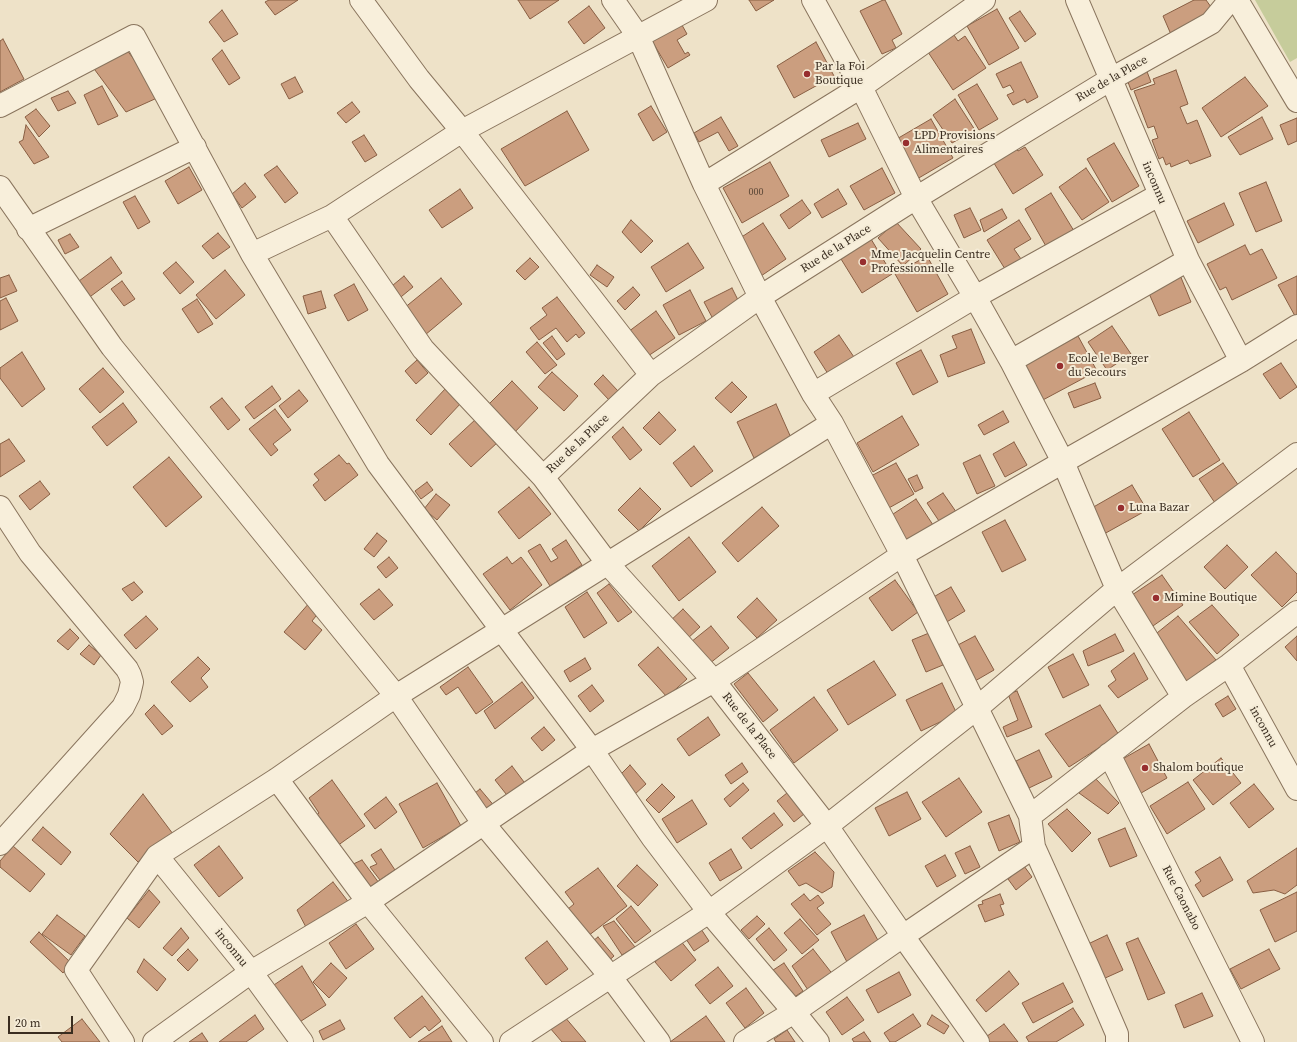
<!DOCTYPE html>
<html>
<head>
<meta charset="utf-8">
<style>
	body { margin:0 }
	#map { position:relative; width:1297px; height:1042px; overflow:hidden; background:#eee2c8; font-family:"Source Serif 4",serif }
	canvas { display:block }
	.scale { position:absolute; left:8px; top:1016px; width:65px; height:18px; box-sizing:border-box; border:2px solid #3a2d20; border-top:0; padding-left:5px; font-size:12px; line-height:14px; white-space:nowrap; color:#3a2d20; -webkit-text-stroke:3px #f5ecd7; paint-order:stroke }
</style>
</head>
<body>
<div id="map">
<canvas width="1297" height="1042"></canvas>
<div class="scale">20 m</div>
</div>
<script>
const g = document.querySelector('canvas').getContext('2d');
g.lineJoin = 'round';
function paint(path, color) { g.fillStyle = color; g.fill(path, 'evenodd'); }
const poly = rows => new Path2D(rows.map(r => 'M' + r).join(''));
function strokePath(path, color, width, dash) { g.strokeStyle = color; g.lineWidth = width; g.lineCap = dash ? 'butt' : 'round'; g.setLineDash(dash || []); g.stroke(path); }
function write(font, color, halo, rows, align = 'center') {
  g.font = font + ' "Source Serif 4",serif'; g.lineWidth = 4; g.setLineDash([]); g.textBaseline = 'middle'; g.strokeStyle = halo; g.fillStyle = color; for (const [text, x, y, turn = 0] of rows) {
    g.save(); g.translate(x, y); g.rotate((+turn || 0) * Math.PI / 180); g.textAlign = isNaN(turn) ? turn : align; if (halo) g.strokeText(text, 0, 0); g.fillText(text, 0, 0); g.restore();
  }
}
const green = poly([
	[1255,0,1297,0,1297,58,1290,62]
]);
const building = poly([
	[269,0,298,0,275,15,265,2,269,0],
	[518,0,559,0,530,19,518,0],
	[749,0,774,0,756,11,749,0],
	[883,0,885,0,902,34,892,40,896,48,882,54,860,11,883,0],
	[1194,0,1206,0,1211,7,1206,11,1211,19,1173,39,1163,16,1194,0],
	[589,6,605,28,584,44,568,22,589,6],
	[997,9,1019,48,989,65,967,26,997,9],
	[222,10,238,34,224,42,209,22,222,10],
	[1020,11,1036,34,1025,42,1009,18,1020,11],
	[678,18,687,34,677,40,685,54,688,52,690,55,668,68,649,36,678,18],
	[954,35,958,41,965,36,986,68,953,90,928,52,954,35],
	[3,39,24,79,0,92,0,41,3,39],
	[816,42,834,76,794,98,777,66,816,42],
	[126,49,153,84,157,98,126,112,92,66,126,49],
	[222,50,240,78,229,85,212,59,222,50],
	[1021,62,1038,97,1027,103,1025,99,1013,105,1007,95,1014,92,1010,85,1003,88,996,74,1021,62],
	[1146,69,1151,82,1131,90,1126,77,1146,69],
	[1176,70,1188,104,1180,107,1187,124,1197,120,1211,156,1190,164,1188,160,1171,167,1170,163,1166,165,1163,157,1159,159,1152,140,1158,138,1154,126,1148,128,1134,91,1155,84,1153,79,1176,70],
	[295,77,303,92,289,99,281,84,295,77],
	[1245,77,1268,106,1221,137,1202,108,1245,77],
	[977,84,998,119,979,130,958,95,977,84],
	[102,86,118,116,98,125,84,95,102,86],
	[68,91,76,103,58,111,51,98,68,91],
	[955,99,975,130,952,143,933,115,955,99],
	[352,102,360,112,346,123,337,113,352,102],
	[651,106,667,132,653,141,638,114,651,106],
	[36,109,50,126,39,137,25,117,36,109],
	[567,111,589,150,525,186,501,149,567,111],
	[721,117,738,146,729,151,718,132,699,142,694,133,721,117],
	[1262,117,1273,139,1240,155,1228,137,1262,117],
	[1297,118,1297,141,1288,145,1280,125,1297,118],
	[931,119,953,158,917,179,895,140,931,119],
	[858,123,866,139,829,157,821,140,858,123],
	[26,125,49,157,34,164,19,142,23,140,26,125],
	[364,135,377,155,365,162,352,142,364,135],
	[1114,143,1139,186,1112,202,1087,159,1114,143],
	[1014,146,1018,151,1025,147,1043,175,1013,194,992,160,1014,146],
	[770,162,789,196,742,223,723,188,770,162],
	[277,166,298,193,285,203,264,175,277,166],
	[189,167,202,190,178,204,165,181,189,167],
	[882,168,895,193,864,210,850,186,882,168],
	[1086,168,1109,202,1082,220,1059,187,1086,168],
	[1266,182,1282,221,1256,232,1239,193,1266,182],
	[245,183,256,197,242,208,232,194,245,183],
	[460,189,473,208,442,228,429,210,460,189],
	[838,189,847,204,822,218,814,204,838,189],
	[1051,193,1074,231,1047,248,1025,209,1051,193],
	[135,196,150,222,138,229,123,202,135,196],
	[802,200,811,213,789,229,780,215,802,200],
	[1224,203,1234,225,1198,243,1187,221,1224,203],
	[970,208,981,230,964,238,954,215,970,208],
	[1002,209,1007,218,984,232,980,220,1002,209],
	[631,220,653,241,641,253,622,232,631,220],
	[1019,220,1031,239,1014,249,1021,259,1005,269,987,240,1019,220],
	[896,222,921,249,903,266,878,238,896,222],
	[763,223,786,259,761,276,737,240,763,223],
	[218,233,230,247,213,259,202,246,218,233],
	[70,234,79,247,65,254,58,240,70,234],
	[871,239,892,274,862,293,841,259,871,239],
	[688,243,704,268,666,292,651,267,688,243],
	[1245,245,1250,255,1262,249,1277,278,1232,300,1226,287,1220,290,1207,264,1245,245],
	[927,256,948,294,917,312,895,274,927,256],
	[111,257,122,273,87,299,75,284,111,257],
	[530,258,539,267,525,280,516,271,530,258],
	[176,262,194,282,180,294,163,273,176,262],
	[597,265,614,277,607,287,590,275,597,265],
	[225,270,245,295,216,319,196,295,225,270],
	[9,275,17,291,0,298,0,278,9,275],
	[1180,275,1191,302,1159,316,1147,289,1180,275],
	[404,276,413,287,396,301,387,290,404,276],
	[1297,276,1297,315,1295,316,1278,285,1297,276],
	[441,278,462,304,425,335,403,309,441,278],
	[122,281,135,299,124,306,111,289,122,281],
	[354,284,368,310,348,321,334,295,354,284],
	[633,287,640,295,625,310,617,301,633,287],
	[732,288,740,304,713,319,704,302,732,288],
	[690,290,706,321,679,335,663,305,690,290],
	[321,291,326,308,308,314,303,296,321,291],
	[557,297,585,333,579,338,576,334,567,342,556,328,539,340,530,328,547,315,542,308,557,297],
	[6,298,18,321,0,330,0,301,6,298],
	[197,299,213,324,198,333,182,309,197,299],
	[656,311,675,338,648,356,628,332,656,311],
	[1112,326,1131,354,1107,370,1088,342,1112,326],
	[971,329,985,363,948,377,940,355,957,348,952,336,971,329],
	[839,335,856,360,830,377,814,352,839,335],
	[552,336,565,354,557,360,543,343,552,336],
	[1078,336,1097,371,1041,401,1022,366,1078,336],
	[537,342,557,365,545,374,526,352,537,342],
	[921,350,938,382,913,395,896,363,921,350],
	[22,352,45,389,22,407,0,378,0,368,22,352],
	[417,360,428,373,416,384,405,371,417,360],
	[1281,363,1297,387,1280,399,1263,374,1281,363],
	[103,368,124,392,100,413,79,389,103,368],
	[552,372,578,396,564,411,538,387,552,372],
	[603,375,618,391,609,400,594,384,603,375],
	[512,381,538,408,511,436,485,408,512,381],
	[732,382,747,397,731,413,715,398,732,382],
	[1095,383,1101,398,1074,408,1068,393,1095,383],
	[272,386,281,399,254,419,245,407,272,386],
	[446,388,462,402,431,435,416,420,446,388],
	[299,390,308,401,288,418,279,406,299,390],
	[222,398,240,420,228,430,210,407,222,398],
	[123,403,137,422,107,446,92,427,123,403],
	[776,404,792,440,754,458,737,422,776,404],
	[275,409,291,430,273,444,278,450,271,456,249,429,275,409],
	[1003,411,1009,422,984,435,978,425,1003,411],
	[659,412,676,430,660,445,643,428,659,412],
	[1189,412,1220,460,1193,477,1162,429,1189,412],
	[902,416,919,445,873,472,857,443,902,416],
	[476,419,498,442,471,467,449,444,476,419],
	[623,427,642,450,630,460,612,437,623,427],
	[9,439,25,461,0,477,0,444,9,439],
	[1014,442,1027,465,1005,477,993,454,1014,442],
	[694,446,713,471,691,487,673,463,694,446],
	[339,455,347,464,349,463,358,475,325,501,313,485,319,480,314,474,339,455],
	[980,455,995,486,977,494,963,463,980,455],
	[169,457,202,497,166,527,133,487,169,457],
	[896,463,914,494,887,509,869,477,896,463],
	[1223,463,1241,489,1217,506,1199,479,1223,463],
	[917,475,923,488,915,492,908,479,917,475],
	[40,481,50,494,30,510,19,496,40,481],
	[427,482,433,490,421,499,415,491,427,482],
	[1132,485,1147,510,1104,534,1090,509,1132,485],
	[529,487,551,514,519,539,498,512,529,487],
	[640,488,661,509,639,531,618,510,640,488],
	[943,493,959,516,943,527,927,503,943,493],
	[436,494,450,505,437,520,424,509,436,494],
	[916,499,935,528,907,547,887,518,916,499],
	[762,507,779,526,738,562,722,543,762,507],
	[1005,520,1026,560,1002,572,982,532,1005,520],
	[377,533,387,541,374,557,364,549,377,533],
	[689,537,716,572,679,601,652,566,689,537],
	[566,540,582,565,550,586,528,551,540,544,551,562,558,558,552,549,566,540],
	[1227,545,1248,567,1225,589,1204,567,1227,545],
	[1276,552,1297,574,1297,592,1282,607,1251,575,1276,552],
	[389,557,398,568,386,578,377,567,389,557],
	[507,557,512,564,521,557,542,585,510,610,483,574,507,557],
	[1162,575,1183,605,1150,628,1129,597,1162,575],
	[895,580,918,612,892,631,869,598,895,580],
	[134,582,143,592,132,601,122,589,134,582],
	[609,584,632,612,618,622,597,593,609,584],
	[951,587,965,611,945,623,930,599,951,587],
	[379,589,393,605,374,620,360,604,379,589],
	[587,592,607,623,584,638,565,607,587,592],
	[757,598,777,620,757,638,737,617,757,598],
	[310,602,320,611,312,621,322,630,305,650,284,632,310,602],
	[1212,605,1239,635,1217,654,1189,622,1212,605],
	[683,609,700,627,686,640,669,622,683,609],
	[146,616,158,629,136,649,124,635,146,616],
	[1178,616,1216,660,1183,684,1152,637,1178,616],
	[711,626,729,648,709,664,691,642,711,626],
	[70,629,79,638,68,650,57,641,70,629],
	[929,633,943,665,926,672,912,640,929,633],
	[1115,634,1124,651,1088,666,1083,651,1115,634],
	[975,636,994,670,975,681,956,646,975,636],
	[1297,636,1297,661,1285,647,1297,636],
	[89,645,101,655,94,665,80,654,89,645],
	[658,647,687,679,667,697,638,665,658,647],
	[1134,653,1148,679,1118,698,1108,686,1116,680,1111,671,1134,653],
	[1073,654,1089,685,1063,698,1048,667,1073,654],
	[198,657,210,669,201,678,208,687,190,702,171,682,198,657],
	[585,658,591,669,570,682,564,671,585,658],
	[874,661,896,695,848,725,827,690,874,661],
	[468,667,493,702,476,714,458,687,446,695,440,687,468,667],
	[748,673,778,710,763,722,734,684,748,673],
	[522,682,534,698,495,729,484,711,522,682],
	[942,683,957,714,921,731,906,700,942,683],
	[592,685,604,701,590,712,578,696,592,685],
	[1017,691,1032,727,1007,737,1003,727,1018,720,1008,694,1017,691],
	[1228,696,1236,709,1223,717,1215,704,1228,696],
	[814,697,838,730,794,763,770,730,814,697],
	[154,705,173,726,162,735,145,714,154,705],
	[1100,705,1119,735,1069,767,1045,734,1100,705],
	[708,717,720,735,689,756,677,739,708,717],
	[544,727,555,740,542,751,531,738,544,727],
	[1149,744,1167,778,1136,796,1119,761,1149,744],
	[1039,750,1052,777,1029,788,1016,761,1039,750],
	[1221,758,1241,783,1213,805,1193,780,1221,758],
	[742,763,748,772,731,784,725,775,742,763],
	[630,765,646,784,634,795,618,777,630,765],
	[512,766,527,786,510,799,495,780,512,766],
	[1094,777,1119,803,1108,814,1079,793,1094,777],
	[959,778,982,812,946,837,922,802,959,778],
	[332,780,365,826,337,846,315,816,319,813,309,798,332,780],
	[1188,782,1205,809,1167,834,1150,806,1188,782],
	[437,783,461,826,423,848,399,804,437,783],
	[743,783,749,790,730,807,724,799,743,783],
	[662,784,675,797,659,813,646,800,662,784],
	[1254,784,1274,809,1249,828,1230,803,1254,784],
	[480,789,496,808,485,816,470,797,480,789],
	[792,789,809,810,794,822,777,801,792,789],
	[907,792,921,819,889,836,875,808,907,792],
	[143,794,173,834,138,862,110,834,143,794],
	[386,797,397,812,375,829,364,814,386,797],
	[692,800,707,824,677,843,662,819,692,800],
	[1067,809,1091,833,1072,852,1048,824,1067,809],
	[774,813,783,825,751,849,742,838,774,813],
	[1009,815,1020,842,999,851,988,823,1009,815],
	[43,827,71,852,61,865,32,840,43,827],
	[1125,828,1137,856,1110,867,1098,839,1125,828],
	[13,846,45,874,30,892,0,867,0,861,13,846],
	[219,846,243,878,219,897,194,865,219,846],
	[970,846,980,867,965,874,955,853,970,846],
	[1297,848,1297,885,1285,894,1274,890,1253,893,1247,881,1297,848],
	[381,849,395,870,380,880,370,867,377,864,371,855,381,849],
	[731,849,742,868,720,881,709,863,731,849],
	[815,852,834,872,832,887,822,893,806,883,799,886,788,871,815,852],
	[945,855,956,876,937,887,925,866,945,855],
	[1220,857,1233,880,1203,897,1195,885,1201,881,1195,872,1220,857],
	[362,860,379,883,365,891,349,866,362,860],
	[637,865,658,885,638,906,617,886,637,865],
	[1024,866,1032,877,1016,890,1008,879,1024,866],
	[598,868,627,906,588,936,568,909,574,904,565,892,598,868],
	[333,882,350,904,308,931,297,910,333,882],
	[149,890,160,902,139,928,127,918,149,890],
	[1297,892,1297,931,1275,942,1260,910,1297,892],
	[804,894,810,901,818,895,824,903,817,908,831,924,817,935,791,904,804,894],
	[1000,894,1004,904,1000,905,1004,915,985,922,978,905,983,904,982,901,1000,894],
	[631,906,651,931,635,943,616,919,631,906],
	[57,915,85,936,71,955,42,934,57,915],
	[864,915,880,944,847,962,831,932,864,915],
	[757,916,765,924,749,939,741,930,757,916],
	[800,919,819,940,802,954,784,933,800,919],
	[614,921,635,947,622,955,603,926,614,921],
	[356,924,374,949,346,969,329,943,356,924],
	[181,928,189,938,172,956,163,948,181,928],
	[769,928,787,950,774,961,756,939,769,928],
	[701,929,709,941,694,951,686,939,701,929],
	[39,932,71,963,63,973,30,942,39,932],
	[1107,935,1123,970,1103,979,1088,944,1107,935],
	[598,937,614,956,605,964,589,944,598,937],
	[1138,938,1165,993,1148,1000,1126,943,1138,938],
	[680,940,696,960,671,981,655,962,680,940],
	[547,941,568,969,546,985,525,958,547,941],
	[188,949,198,960,188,971,177,960,188,949],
	[813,949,834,976,810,993,792,966,813,949],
	[1269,949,1280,969,1241,989,1230,969,1269,949],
	[144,959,166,979,157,991,137,972,144,959],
	[331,963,347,978,329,998,313,982,331,963],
	[784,963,803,991,789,1001,770,972,784,963],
	[302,966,326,1005,295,1025,268,989,302,966],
	[718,967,733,986,710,1004,695,985,718,967],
	[1009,971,1019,984,986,1012,976,1000,1009,971],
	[899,972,911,995,878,1013,866,990,899,972],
	[1063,983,1073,1002,1033,1023,1022,1003,1063,983],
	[746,988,764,1013,745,1028,726,1003,746,988],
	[1202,993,1213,1016,1184,1028,1175,1005,1202,993],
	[422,996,441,1021,429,1031,425,1026,410,1038,394,1018,422,996],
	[847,997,864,1020,842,1035,826,1012,847,997],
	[1073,1008,1084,1025,1056,1042,1029,1042,1026,1037,1073,1008],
	[913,1014,921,1026,895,1042,890,1042,884,1033,913,1014],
	[255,1015,264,1029,246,1042,219,1042,255,1015],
	[932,1015,949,1026,944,1034,927,1024,932,1015],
	[564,1016,586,1042,562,1042,550,1028,564,1016],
	[706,1016,725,1042,670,1042,706,1016],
	[82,1019,100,1042,62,1042,58,1037,82,1019],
	[340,1020,345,1029,323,1040,319,1031,340,1020],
	[1004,1024,1018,1042,985,1042,983,1039,1004,1024],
	[442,1026,452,1042,418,1042,442,1026],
	[787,1030,795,1042,776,1042,774,1039,787,1030],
	[864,1032,871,1042,854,1042,852,1039,864,1032],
	[202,1033,208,1042,189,1042,202,1033]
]);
const minor = poly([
	[361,0,419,79,462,131,651,375],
	[613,0,638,36,704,184,760,297,813,394,832,423,902,555,1030,816,1034,847,1089,969,1117,1034,1117,1042],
	[813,0,861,87,916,198,975,297,1011,361,1063,462,1117,589,1183,697,1229,665,1297,612],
	[1077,0,1188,260,1241,361],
	[1237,0,1297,101],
	[0,106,134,36,252,254],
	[704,184,861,87,984,0],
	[0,187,112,347,366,659,396,696,483,823,610,976,659,1042],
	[332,216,252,254,378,464,501,629,592,750,652,837,709,912,794,1012,818,1042],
	[28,229,195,147],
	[1011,361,1188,260],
	[813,394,975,297,1159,195],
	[543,477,423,349,332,216,462,131,706,0],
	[0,507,30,553,127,669,130,675,132,682,129,695,123,707,0,844],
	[1229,665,1297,789],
	[1109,754,1253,1042],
	[277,779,368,902,482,1042],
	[1030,816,1183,697],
	[1034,847,903,936,827,826,714,681,608,564,543,477,651,375,760,297,916,198,1111,79,1211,23,1230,0],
	[157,856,251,972,302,1042],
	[123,1042,76,970,157,856,277,779,396,696,832,423],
	[154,1042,251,972,368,902,592,750,714,681,902,555,1063,462,1241,361,1297,326],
	[511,1042,709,912,827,826,977,708,1117,589,1297,454],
	[745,1042,794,1012,903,936,978,1042]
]);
const markers = [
	[807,74,4,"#972e2f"],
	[906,143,4,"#972e2f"],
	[863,262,4,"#972e2f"],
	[1060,366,4,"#972e2f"],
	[1121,508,4,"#972e2f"],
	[1156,598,4,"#972e2f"],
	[1145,768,4,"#972e2f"]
];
const numberNames = [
	["000",756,192]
];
const poiNames = [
	["Par la Foi",815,67],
	["Boutique",815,81],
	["LPD Provisions",914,136],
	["Alimentaires",914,150],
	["Mme Jacquelin Centre",871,255],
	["Professionnelle",871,269],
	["Ecole le Berger",1068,359],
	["du Secours",1068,373],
	["Luna Bazar",1129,508],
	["Mimine Boutique",1164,598],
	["Shalom boutique",1153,768]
];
const streetNames = [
	["Rue de la Place",1112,79,-30],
	["inconnu",1154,183,67],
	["Rue de la Place",836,249,-32],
	["Rue de la Place",578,444,-43],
	["Rue de la Place",749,726,52],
	["inconnu",1263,727,61],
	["Rue Caonabo",1181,898,63],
	["inconnu",231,948,51]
];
paint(green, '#c6cc9b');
paint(building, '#cb9e7f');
strokePath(building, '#885e43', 1);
strokePath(minor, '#89745d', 24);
strokePath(minor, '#f8efdb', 22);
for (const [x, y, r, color] of markers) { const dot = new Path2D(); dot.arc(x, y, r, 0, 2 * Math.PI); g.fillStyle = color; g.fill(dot); strokePath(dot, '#f5ecd7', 1.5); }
write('10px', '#5e4938', null, numberNames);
write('12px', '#3a2d20', '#f5ecd7', poiNames, 'left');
write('12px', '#3a2d20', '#f5ecd7', streetNames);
</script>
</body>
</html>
